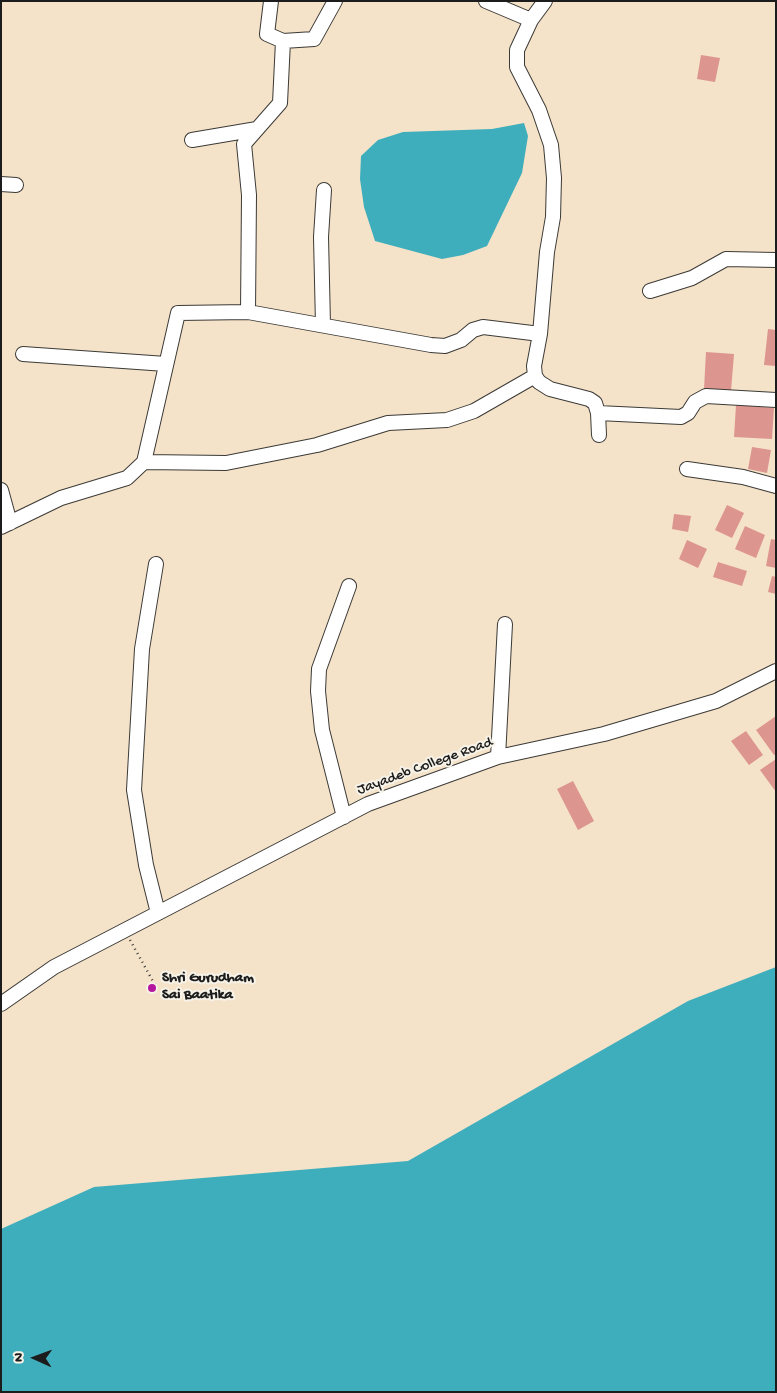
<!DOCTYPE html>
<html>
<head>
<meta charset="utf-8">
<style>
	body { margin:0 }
	#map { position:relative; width:777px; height:1393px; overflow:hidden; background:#f4e2c9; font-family:"Gochi Hand",sans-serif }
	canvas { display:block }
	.frame { position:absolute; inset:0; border:2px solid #1c1c1c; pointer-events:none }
	.north { position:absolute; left:10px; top:1333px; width:50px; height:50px; -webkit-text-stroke:4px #f7f3e8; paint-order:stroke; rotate:272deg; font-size:14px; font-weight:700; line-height:20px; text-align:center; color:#1c1c1c }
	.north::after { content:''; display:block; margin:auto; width:18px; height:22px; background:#1c1c1c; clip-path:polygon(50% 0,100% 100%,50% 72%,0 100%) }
</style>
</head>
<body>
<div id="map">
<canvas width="777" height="1393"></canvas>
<div class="frame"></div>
<div class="north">N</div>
</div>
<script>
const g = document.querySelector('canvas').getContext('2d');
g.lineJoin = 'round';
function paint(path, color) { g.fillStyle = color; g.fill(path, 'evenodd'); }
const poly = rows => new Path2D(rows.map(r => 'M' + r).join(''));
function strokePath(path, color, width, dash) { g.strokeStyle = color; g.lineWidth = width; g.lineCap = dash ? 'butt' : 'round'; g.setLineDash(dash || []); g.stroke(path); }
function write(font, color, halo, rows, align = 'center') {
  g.font = font + ' "Gochi Hand",sans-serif'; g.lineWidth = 4; g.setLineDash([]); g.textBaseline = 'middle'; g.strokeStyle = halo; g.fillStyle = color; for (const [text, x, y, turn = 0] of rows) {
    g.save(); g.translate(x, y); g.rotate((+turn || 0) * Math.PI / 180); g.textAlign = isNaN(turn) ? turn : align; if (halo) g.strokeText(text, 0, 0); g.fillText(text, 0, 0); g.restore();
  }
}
const water = poly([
	[524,123,528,136,522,173,487,246,463,255,442,259,375,241,364,207,360,179,361,156,378,140,403,132,492,129],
	[776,967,776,1392,1,1392,1,1229,94,1187,408,1161,688,1001]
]);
const building = poly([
	[701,55,720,58,715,82,697,79],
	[768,329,776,330,776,366,764,365],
	[706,352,734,354,731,391,704,389],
	[736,405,774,408,772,439,734,437],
	[752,447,771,450,767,473,748,469],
	[727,505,744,513,732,538,715,530],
	[674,514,691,516,688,532,672,529],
	[745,526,765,535,756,558,735,549],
	[771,539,776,540,776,568,766,566],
	[687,540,707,549,698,568,679,559],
	[718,562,747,571,742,586,713,577],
	[772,576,776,577,776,594,768,592],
	[776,716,776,754,774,755,756,730],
	[746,731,763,755,749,765,731,741],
	[776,759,776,792,760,770],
	[573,781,594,821,578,830,557,789]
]);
const path = poly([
	[130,940,155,985]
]);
const minor = poly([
	[271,1,267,34,283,41,314,39,335,1],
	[486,1,531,20],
	[545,1,531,20,517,50,517,67,539,110,551,145,554,178,553,217,547,252,540,334,534,366,535,376,539,382,550,389,589,399,595,403,598,413,599,435],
	[283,41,280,103,244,144,249,195,248,312,431,345,445,346,461,340,473,330,483,327,540,334],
	[192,140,257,129],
	[1,184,16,185],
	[650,291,692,278,726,259,776,260],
	[323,325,321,237,324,190],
	[23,354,166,364],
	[598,413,681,417,688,413,695,402,706,396,776,400],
	[144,462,226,463,317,445,388,423,447,420,474,411,535,376],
	[687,469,743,477,776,486],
	[1,490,10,523],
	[1,527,61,498,127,478,144,462,178,313,248,312],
	[156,564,142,649,134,790,146,865,158,913],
	[498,757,505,624],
	[344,817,322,730,318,691,319,669,349,586],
	[1,1004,54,967,368,804,498,757,604,734,716,701,776,671]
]);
const markers = [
	[152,988,5,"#b5179e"]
];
const streetNames = [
	["Jayadeb College Road",425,767,-20]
];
const poiNames = [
	["Shri Gurudham",162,979],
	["Sai Baatika",162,996]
];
paint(water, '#3faebc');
paint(building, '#dd958f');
strokePath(minor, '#3c3a36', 16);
strokePath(path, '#3c3a36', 2.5, [1, 4]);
strokePath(minor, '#fff', 14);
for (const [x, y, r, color] of markers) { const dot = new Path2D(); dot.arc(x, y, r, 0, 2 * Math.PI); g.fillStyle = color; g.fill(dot); strokePath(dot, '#f7f3e8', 2); }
write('15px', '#1c1c1c', '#f7f3e8', streetNames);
write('bold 15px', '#1c1c1c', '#f7f3e8', poiNames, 'left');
</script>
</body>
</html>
